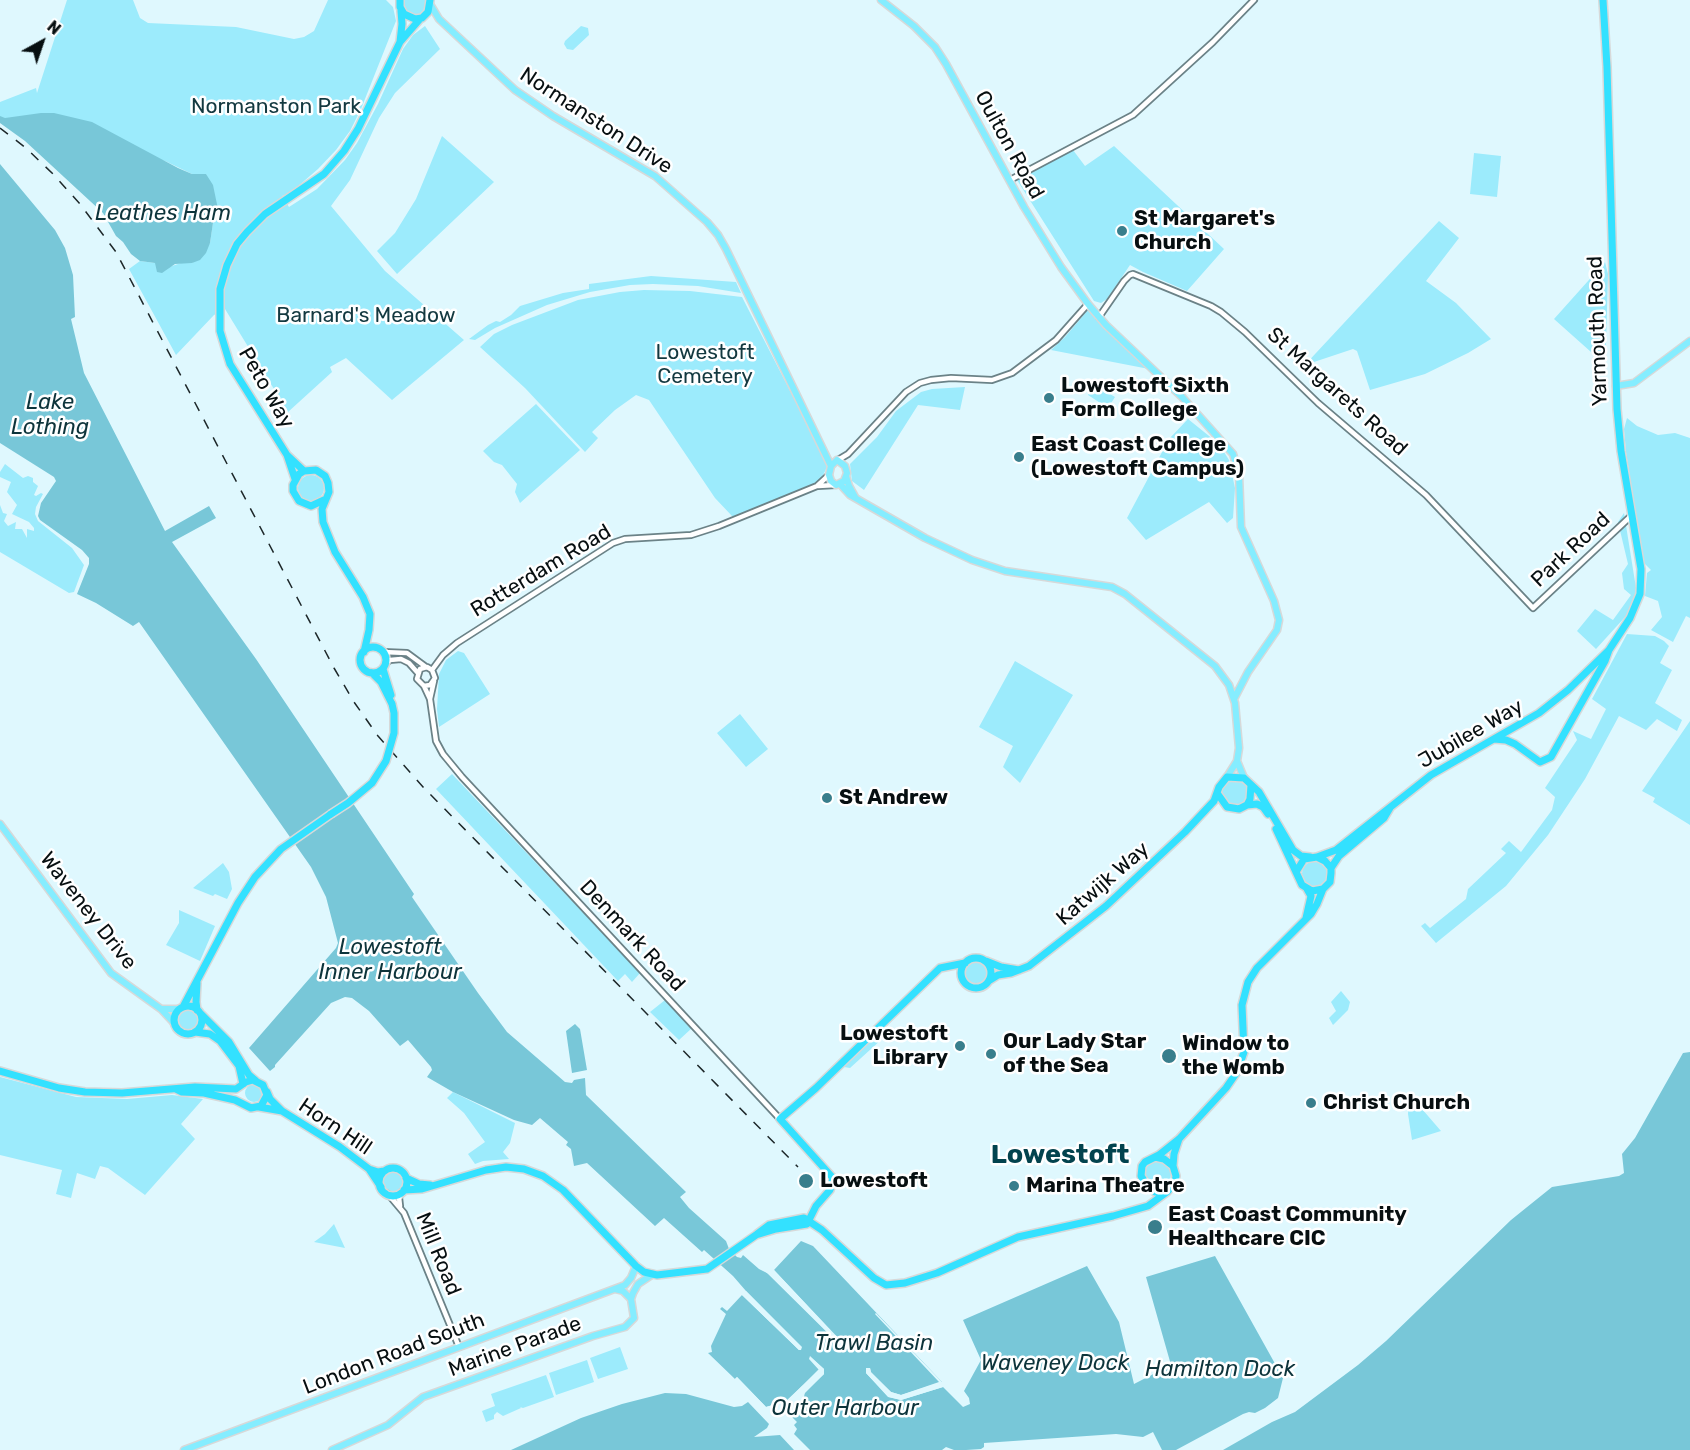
<!DOCTYPE html>
<html>
<head>
<meta charset="utf-8">
<style>
	body { margin:0 }
	#map { position:relative; width:1690px; height:1450px; overflow:hidden; background:#dff8fe; font-family:Rubik,sans-serif }
	canvas { display:block }
	.north { position:absolute; left:12px; top:12px; width:60px; height:60px; -webkit-text-stroke:4px #fff; paint-order:stroke; rotate:40deg; font-size:16px; font-weight:700; line-height:24px; text-align:center; color:#070f11 }
	.north::after { content:''; display:block; margin:auto; width:21px; height:27px; background:#070f11; clip-path:polygon(50% 0,100% 100%,50% 72%,0 100%) }
</style>
</head>
<body>
<div id="map">
<canvas width="1690" height="1450"></canvas>
<div class="north">N</div>
</div>
<script>
const g = document.querySelector('canvas').getContext('2d');
g.lineJoin = 'round';
function paint(path, color) {
  g.fillStyle = color;
  g.fill(path, 'evenodd');
}
function poly(rows) {
  const path = new Path2D();
  for (const r of rows) {
    if (r.length === 3) {
      path.moveTo(r[0] + r[2], r[1]);
      path.arc(r[0], r[1], r[2], 0, 2 * Math.PI);
      continue;
    }
    path.moveTo(r[0], r[1]);
    for (let i = 2; i < r.length; i += 2) path.lineTo(r[i], r[i + 1]);
  }
  return path;
}
function stroke(path, color, width, dash) {
  g.strokeStyle = color;
  g.lineWidth = width;
  g.lineCap = dash ? 'butt' : 'round';
  g.setLineDash(dash || []);
  g.stroke(path);
}
function write(font, color, halo, rows, align = 'center') {
  g.font = font + ' Rubik,sans-serif';
  g.lineWidth = 5;
  g.setLineDash([]);
  g.textBaseline = 'middle';
  g.strokeStyle = halo;
  g.fillStyle = color;
  for (const [text, x, y, turn = 0] of rows) {
    g.save();
    g.translate(x, y);
    g.rotate((+turn || 0) * Math.PI / 180);
    g.textAlign = isNaN(turn) ? turn : align;
    if (halo) g.strokeText(text, 0, 0);
    g.fillText(text, 0, 0);
    g.restore();
  }
}
const green = poly([
	[67,0,133,0,140,18,148,23,236,27,294,39,304,37,314,31,328,0,386,0,393,7,396,21,361,109,350,131,336,150,318,169,289,194,282,196,289,207,317,189,345,160,357,143,378,104,403,49,413,35,425,26,440,49,395,93,379,118,350,180,331,206,385,271,464,340,392,400,346,358,330,367,332,372,288,412,225,309,214,315,176,355,129,269,140,261,155,263,166,268,184,262,192,263,210,243,214,215,206,174,192,174,165,161,0,117,0,102,36,88,37,93],
	[404,0,425,0,425,8,421,14,413,16,407,13,403,6],
	[581,26,588,28,589,35,573,50,567,49,564,44,565,41],
	[442,136,494,182,397,274,377,251,395,233,416,199],
	[1114,146,1224,249,1187,291,1143,272,1130,265,1107,299,1101,303,1094,301,1017,180,1073,150,1085,166],
	[1474,153,1501,156,1497,197,1470,194],
	[1439,221,1459,238,1426,281,1456,303,1491,339,1468,353,1425,374,1370,390,1357,351,1353,349,1314,362,1302,368],
	[1605,262,1608,274,1606,345,1600,360,1554,319],
	[651,276,736,282,741,293,698,286,653,284,630,285,590,292,547,305,495,328,475,340,469,339,488,325,496,321,500,322,511,315,520,306,563,293,589,289,589,284],
	[644,290,690,291,742,297,823,455,827,467,820,481,738,517,732,516,715,498,649,400,636,395,615,410,592,432,598,438,585,452,525,388,480,347,494,334,512,325,578,300,620,292],
	[1088,310,1149,369,1051,350,1065,337],
	[1095,385,1115,397,1108,408,1088,395],
	[965,387,960,410,918,405,864,490,852,481,850,464,877,437,896,411,921,392,932,389],
	[536,404,580,450,520,503,515,492,517,484,502,465,494,462,483,451],
	[1627,418,1637,426,1658,435,1675,433,1690,438,1690,618,1686,616,1673,642,1651,630,1662,617,1658,601,1645,596,1647,573,1651,570,1643,562,1626,452,1624,429],
	[1188,419,1219,444,1229,460,1235,488,1233,518,1227,523,1209,502,1146,540,1127,518,1169,439],
	[5,464,23,478,28,476,33,478,33,482,38,486,34,495,36,496,41,493,43,494,36,507,35,514,38,521,72,548,84,565,74,592,69,593,0,552,0,505,3,513,7,514,4,521,8,526,16,522,15,529,22,529,27,538,27,529,34,531,34,528,29,522,12,514,17,505,7,492,11,482,0,477,0,472],
	[311,488,13],
	[1624,513,1636,588,1634,600,1626,616,1596,649,1577,631,1595,609,1613,620,1631,595,1624,589,1622,573,1628,564,1618,522],
	[1627,634,1655,636,1664,641,1669,646,1660,663,1672,670,1655,703,1682,720,1677,731,1657,719,1646,730,1619,716,1585,779,1548,835,1506,886,1436,943,1421,926,1425,923,1430,928,1466,899,1468,889,1506,853,1501,849,1509,841,1521,852,1552,810,1555,797,1545,788,1577,740,1573,731,1591,739,1606,709,1592,699],
	[458,651,464,653,490,694,439,727,437,709,439,674,446,660],
	[1015,661,1073,695,1020,783,1003,767,1013,746,979,727],
	[740,714,768,749,746,767,717,733],
	[1690,721,1690,825,1653,802,1655,798,1642,791],
	[452,774,640,973,632,982,625,974,618,981,436,789],
	[1235,792,13],
	[1315,874,13],
	[223,863,229,872,232,889,227,899,215,894,213,896,193,888],
	[179,910,215,926,200,961,166,945,179,923],
	[976,974,12],
	[1341,991,1350,1002,1348,1010,1333,1025,1329,1018,1336,1011,1331,1002],
	[665,1000,692,1028,679,1040,650,1012],
	[188,1020,11],
	[876,1034,882,1039,850,1068,844,1067],
	[0,1077,76,1097,127,1099,172,1095,203,1099,181,1124,195,1139,145,1195,108,1168,100,1166,95,1179,77,1173,71,1198,56,1194,62,1170,0,1155],
	[254,1093,9],
	[453,1092,515,1123,510,1143,503,1152,509,1159,483,1161,475,1164,468,1154,485,1142,464,1113,447,1098],
	[1409,1094,1441,1131,1412,1140,1408,1114],
	[1158,1174,13],
	[393,1182,10],
	[334,1224,345,1248,314,1242,325,1234],
	[620,1347,628,1369,598,1379,590,1358],
	[587,1360,594,1382,556,1395,549,1373],
	[546,1375,554,1397,523,1408,520,1407,521,1408,503,1416,497,1412,494,1415,494,1419,486,1422,482,1411,495,1406,491,1394]
]);
const water = poly([
	[41,113,54,113,92,122,178,168,192,174,206,174,213,185,219,214,214,216,210,243,206,253,200,260,192,263,175,264,162,273,157,272,155,263,140,261,131,254,123,242,116,236,103,213,25,141,0,123,0,116,5,118],
	[0,164,55,230,65,248,73,275,75,317,71,319,84,373,165,531,209,506,216,518,172,542,256,659,414,894,412,897,478,993,507,1032,565,1082,572,1083,574,1080,585,1078,586,1095,686,1192,680,1197,689,1208,726,1241,729,1249,737,1257,741,1258,743,1255,759,1269,771,1275,845,1350,849,1345,842,1342,774,1270,801,1241,813,1246,942,1382,901,1395,891,1392,871,1372,870,1368,866,1368,866,1373,889,1397,901,1400,943,1387,963,1407,970,1404,969,1398,964,1391,981,1360,963,1320,1087,1266,1119,1322,1134,1384,1171,1365,1146,1277,1215,1256,1283,1378,1278,1398,1265,1408,1255,1413,1249,1412,1243,1414,1176,1450,1162,1450,1153,1432,1143,1437,1116,1434,984,1443,984,1447,981,1449,966,1450,954,1450,946,1447,942,1450,810,1450,794,1434,797,1429,794,1425,797,1422,792,1417,803,1402,805,1392,824,1374,824,1369,810,1357,819,1369,787,1401,766,1407,737,1377,735,1379,708,1353,712,1352,711,1346,726,1314,720,1309,722,1307,727,1311,742,1295,799,1350,801,1350,802,1347,746,1291,733,1276,704,1250,702,1252,664,1218,655,1226,587,1163,574,1166,571,1149,566,1145,568,1142,540,1118,532,1125,514,1120,453,1092,427,1077,432,1070,431,1067,408,1040,400,1046,369,1011,352,998,345,997,331,1003,275,1065,275,1067,270,1071,269,1070,249,1048,336,948,338,943,326,897,311,867,139,622,133,626,96,603,77,594,89,564,89,558,82,550,40,520,38,516,41,503,56,481,54,477,0,443],
	[575,1024,580,1029,587,1070,572,1073,566,1031],
	[1690,1052,1690,1450,1223,1450,1272,1422,1295,1412,1358,1365,1386,1341,1511,1220,1552,1187,1619,1176,1624,1173,1622,1154,1635,1138,1683,1053],
	[665,1393,686,1394,734,1407,742,1406,748,1402,769,1424,767,1428,754,1437,780,1435,794,1450,511,1450,581,1418,622,1404]
]);
const pier = poly([
	[774,1270,842,1343,849,1345,849,1349,844,1349,766,1272],
	[746,1291,801,1347,801,1350,799,1350,742,1295],
	[876,1313,942,1382,943,1387,901,1400,888,1397,866,1373,866,1368,870,1368,871,1373,891,1392,901,1395,939,1382,875,1314],
	[810,1356,824,1369,824,1374,802,1396,803,1390,821,1373,821,1371,787,1404,765,1409,737,1381,733,1381,737,1377,766,1407,786,1401,819,1370,809,1359]
]);
const minor = poly([
	[1010,180,1133,115,1213,42,1254,0],
	[1099,317,1124,281,1130,275,1133,274,1211,306,1221,312,1245,332,1318,403,1426,495,1533,608,1631,516],
	[838,460,848,454,906,392,920,383,931,380,951,378,992,380,1012,373,1056,340,1088,304],
	[818,486,836,485],
	[383,652,407,653,426,667],
	[386,663,390,660,401,659,409,663,417,672],
	[432,670,443,655,457,643,613,543,625,539,691,535,719,526,817,486,829,475],
	[424,686,430,685,435,678,432,670,427,667,420,669,417,679,424,686,430,699,436,741,443,754,462,777,780,1119],
	[430,699,434,681],
	[388,1194,404,1213,459,1347],
	[400,1206,399,1197,402,1192]
]);
const major = poly([
	[881,0,914,26,935,47,946,64,1024,207,1061,267,1088,304,1106,325,1182,397,1233,454,1239,474,1241,527,1274,601,1279,620,1277,630,1248,672,1234,699],
	[430,4,439,19,515,90,553,116,655,176,707,222,718,235,726,249,831,466],
	[1616,386,1634,383,1690,341],
	[837,460,845,466,847,473,844,481,836,485,831,481,829,475,831,466,837,460],
	[846,476,849,486,855,497],
	[840,484,850,495,925,538,972,560,1005,571,1112,587,1125,594,1215,666,1229,685,1235,703,1239,748,1237,761,1227,777],
	[1237,761,1244,778],
	[0,824,111,973,161,1009,175,1024],
	[161,1009,179,1009],
	[615,1289,623,1291,631,1299],
	[184,1450,625,1285,631,1278,636,1266],
	[332,1450,388,1425,423,1397,593,1336,625,1327,634,1318,631,1299,633,1293,638,1284,653,1274]
]);
const highway = poly([
	[400,0,400,7,404,14,415,19,422,18,428,12,430,0],
	[400,42,420,19],
	[287,455,295,479],
	[304,471,287,455,230,364,220,331,220,289,227,265,237,244,247,232,265,214,324,174,344,151,358,129,400,42,402,24,401,11],
	[324,500,311,506,299,501,293,491,293,485,299,474,304,471,316,470,325,476,328,483,329,492,322,509,323,522,335,552,363,597,370,614,369,630,364,652],
	[373,660,13],
	[383,669,391,695],
	[372,673,381,682,392,704],
	[1494,739,1506,740,1515,744,1540,762,1551,757,1605,661,1609,650,1630,618,1640,594,1641,569,1621,451,1617,409,1607,67,1603,0],
	[1217,793,1227,807,1239,809,1247,805,1250,799,1251,785],
	[1247,805,1257,804,1263,807,1268,814],
	[1276,829,1302,885,1312,891,1323,889,1330,882,1331,873,1331,868,1325,861,1317,857,1304,859,1296,872],
	[1317,857,1336,850,1431,775,1539,713,1568,690,1609,650],
	[1331,868,1339,856,1384,818,1390,808],
	[1306,918,1311,896,1307,889],
	[976,973,15],
	[986,961,1001,967,1019,970],
	[990,980,998,975,1011,973,1029,966,1106,906,1185,832,1214,801,1219,787,1227,777,1244,778,1259,792,1293,850,1301,856,1310,857],
	[197,983,196,1002,197,1010],
	[188,1020,14],
	[183,1007,238,903,255,877,281,849,331,814],
	[201,1014,229,1042,249,1075,256,1081],
	[195,1032,210,1034,220,1041,239,1066,243,1084],
	[0,1071,59,1088,85,1092,122,1093,195,1087,236,1089,246,1082,253,1080,263,1085,267,1095,261,1106,251,1108,235,1100,204,1093,182,1092,176,1089],
	[267,1092,270,1099,282,1111,340,1147,369,1169,378,1172,384,1171],
	[259,1107,282,1111],
	[1173,1166,1174,1154,1179,1139],
	[393,1182,14],
	[369,1169,381,1187],
	[406,1178,419,1184,430,1185],
	[404,1190,422,1189,486,1170,506,1167,524,1169,543,1176,563,1190,636,1266,644,1272,657,1275,707,1269,756,1235,776,1229,807,1224,816,1206,830,1190,833,1178,780,1119,816,1088,940,968,965,963],
	[1167,1190,1155,1192,1148,1187,1141,1176,1142,1166,1145,1162,1159,1155,1179,1139,1226,1088,1237,1072,1244,1052,1242,1005,1248,982,1257,968,1311,914,1317,904,1323,889],
	[757,1234,769,1225,804,1218,822,1230,874,1278,886,1285,905,1283,937,1273,1018,1237,1113,1216,1148,1206,1167,1192,1175,1182,1176,1176,1173,1166,1164,1159,1155,1157]
]);
const rail = poly([
	[0,128,26,148,53,174,80,204,116,252,334,668,354,702,378,736,424,788,798,1167]
]);
const highwayBridge = poly([
	[331,814,348,803,372,783,386,761,394,733,394,713,392,704]
]);
const markers = [
	[1122,231,6,"#397e8c"],
	[1049,398,6,"#397e8c"],
	[1019,457,6,"#397e8c"],
	[827,798,6,"#397e8c"],
	[960,1046,6,"#397e8c"],
	[991,1054,6,"#397e8c"],
	[1169,1056,8,"#397e8c"],
	[1311,1103,6,"#397e8c"],
	[806,1181,8,"#397e8c"],
	[1014,1186,6,"#397e8c"],
	[1155,1227,8,"#397e8c"]
];
const parkNames = [
	["Normanston Park",276,107],
	["Barnard's Meadow",366,316],
	["Lowestoft",705,353],
	["Cemetery",705,377]
];
const streetNames = [
	["Normanston Drive",596,121,33],
	["Oulton Road",1009,145,61],
	["Yarmouth Road",1598,331,-92],
	["Peto Way",266,388,60],
	["St Margarets Road",1337,392,42],
	["Park Road",1571,550,-43],
	["Rotterdam Road",541,571,-31],
	["Jubilee Way",1471,734,-30],
	["Katwijk Way",1103,884,-41],
	["Waveney Drive",88,911,52],
	["Denmark Road",632,936,47],
	["Horn Hill",335,1127,34],
	["Mill Road",438,1254,68],
	["Marine Parade",515,1347,-20],
	["London Road South",394,1354,-21]
];
const poiNames = [
	["St Margaret's",1134,219],
	["Church",1134,243],
	["Lowestoft Sixth",1061,386],
	["Form College",1061,410],
	["East Coast College",1031,445],
	["(Lowestoft Campus)",1031,469],
	["St Andrew",839,798],
	["Lowestoft",948,1034,"right"],
	["Library",948,1058,"right"],
	["Our Lady Star",1003,1042],
	["of the Sea",1003,1066],
	["Window to",1182,1044],
	["the Womb",1182,1068],
	["Christ Church",1323,1103],
	["Lowestoft",820,1181],
	["Marina Theatre",1026,1186],
	["East Coast Community",1168,1215],
	["Healthcare CIC",1168,1239]
];
const waterNames = [
	["Leathes Ham",163,214],
	["Lake",50,403],
	["Lothing",50,428],
	["Lowestoft",390,948],
	["Inner Harbour",390,973],
	["Trawl Basin",874,1344],
	["Waveney Dock",1055,1364],
	["Hamilton Dock",1220,1370],
	["Outer Harbour",845,1409]
];
const districtNames = [
	["Lowestoft",1060,1155]
];
paint(green, '#9cebfc');
paint(water, '#78c7d8');
paint(pier, '#dff8fe');
stroke(minor, '#6b8287', 8);
stroke(major, '#d7d9d9', 9);
stroke(highway, '#d7d9d9', 10);
stroke(minor, '#fff', 4.5);
stroke(major, '#85edff', 6);
stroke(highway, '#33e1ff', 7);
stroke(rail, '#1d2729', 1.5, [10, 10]);
stroke(highwayBridge, '#d7d9d9', 10, []);
stroke(highwayBridge, '#33e1ff', 7);
for (const [x, y, r, color] of markers) {
  const dot = new Path2D();
  dot.arc(x, y, r, 0, 2 * Math.PI);
  g.fillStyle = color;
  g.fill(dot);
  stroke(dot, '#fff', 2);
}
write('21px', '#133940', '#fff', parkNames);
write('21px', '#070f11', '#fff', streetNames);
write('bold 21px', '#070f11', '#fff', poiNames, 'left');
write('italic 22px', '#0d343b', '#fff', waterNames);
write('bold 27px', '#03434e', '#fff', districtNames);
</script>
</body>
</html>
